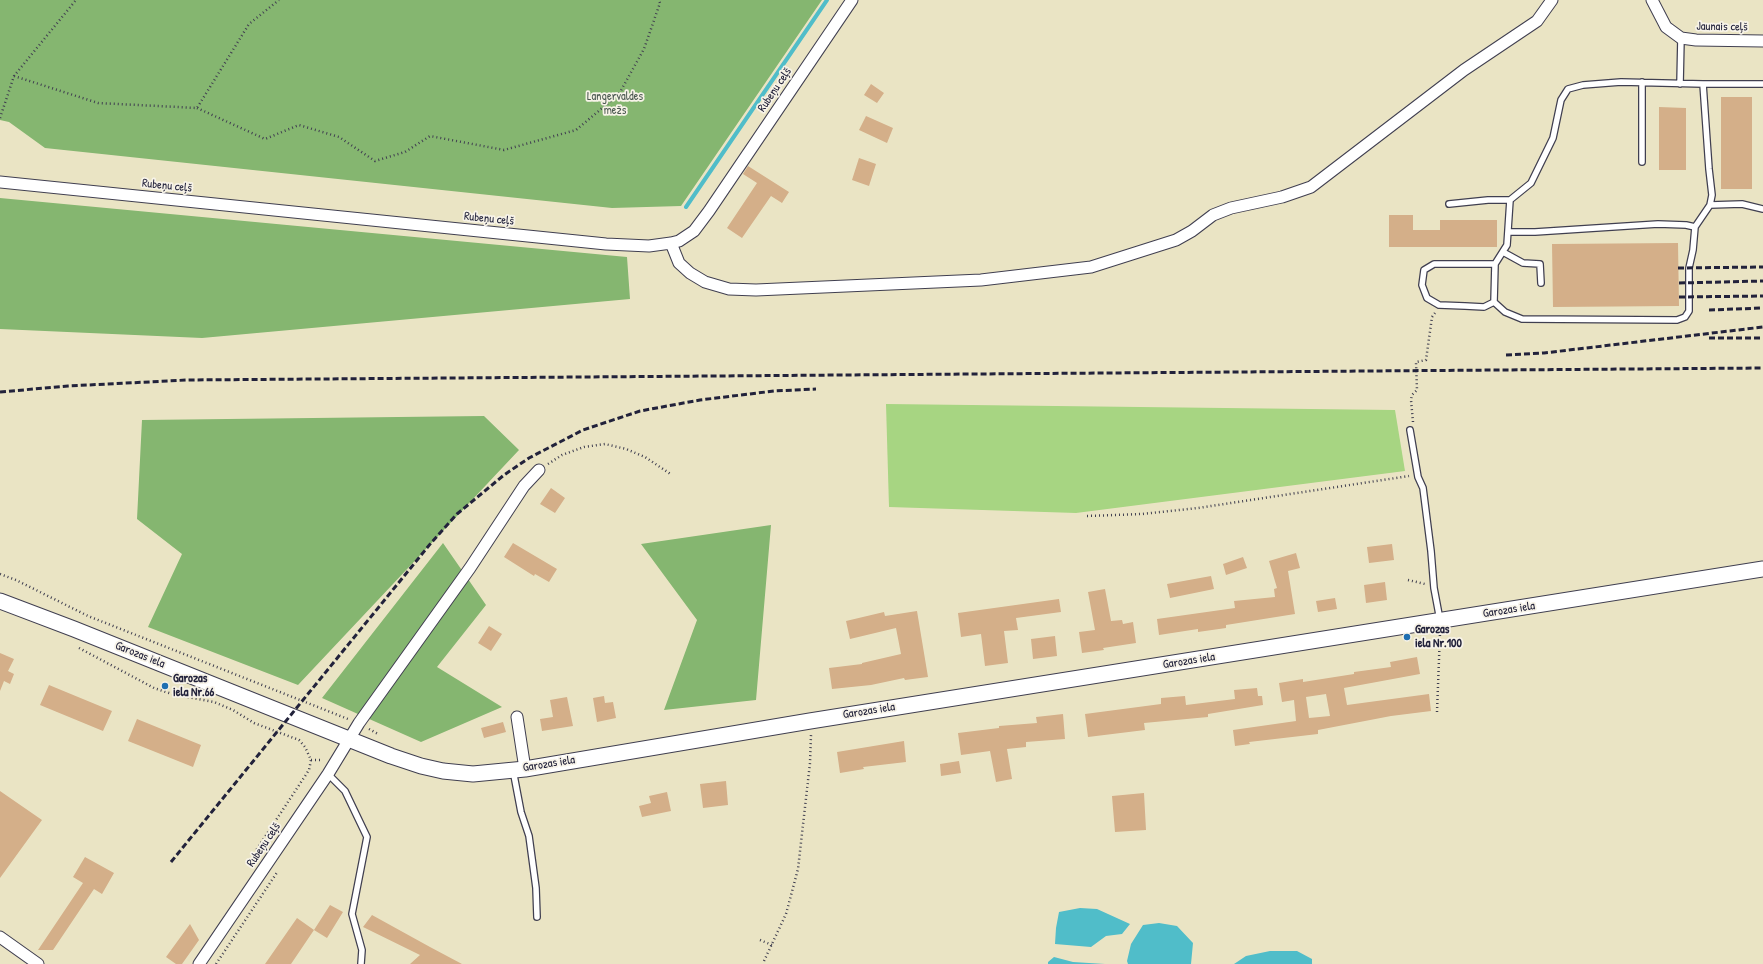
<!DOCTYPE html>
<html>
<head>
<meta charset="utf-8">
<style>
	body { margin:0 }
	canvas { display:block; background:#eae4c4 }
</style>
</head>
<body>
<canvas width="1763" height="964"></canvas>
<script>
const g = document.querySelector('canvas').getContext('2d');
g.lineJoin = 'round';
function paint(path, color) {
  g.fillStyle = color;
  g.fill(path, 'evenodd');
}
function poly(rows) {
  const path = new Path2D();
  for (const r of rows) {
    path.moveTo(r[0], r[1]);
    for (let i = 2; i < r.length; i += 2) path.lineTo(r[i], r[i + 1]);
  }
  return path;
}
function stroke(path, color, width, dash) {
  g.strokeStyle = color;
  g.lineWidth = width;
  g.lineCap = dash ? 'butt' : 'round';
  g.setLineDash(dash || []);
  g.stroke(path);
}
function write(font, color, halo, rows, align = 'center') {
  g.font = font + ' "Patrick Hand",sans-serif';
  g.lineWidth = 3.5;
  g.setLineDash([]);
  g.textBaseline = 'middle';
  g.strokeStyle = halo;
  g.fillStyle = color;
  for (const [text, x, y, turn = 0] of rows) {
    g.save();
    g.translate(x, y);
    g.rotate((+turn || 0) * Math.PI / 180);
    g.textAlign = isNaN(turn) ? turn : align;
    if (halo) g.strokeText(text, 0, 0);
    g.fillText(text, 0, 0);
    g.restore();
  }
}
const green = poly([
	[886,404,1395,410,1405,471,1076,513,889,507]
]);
const forest = poly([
	[0,0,822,0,681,206,612,208,45,148,9,122,0,120],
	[0,198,627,257,630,299,202,338,0,329],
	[484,416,519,450,298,685,148,627,182,554,137,519,142,420],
	[771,525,756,700,664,710,697,620,641,544],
	[443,543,486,605,437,667,502,707,421,742,322,698]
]);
const water = poly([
	[1080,908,1097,909,1130,924,1122,934,1106,936,1091,947,1055,944,1056,928,1059,912],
	[1159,923,1177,926,1193,943,1191,964,1128,964,1127,961,1131,944,1143,925],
	[1270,951,1297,951,1312,959,1312,964,1234,964,1246,956],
	[1054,957,1073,962,1105,964,1048,964,1048,962]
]);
const stream = poly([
	[686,207,827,0]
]);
const building = poly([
	[871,84,884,93,877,103,864,95],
	[1721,97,1752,97,1752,189,1721,189],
	[1659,107,1686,108,1686,170,1659,170],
	[866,116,893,128,887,143,859,130],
	[859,158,876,164,869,186,852,180],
	[748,166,789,192,782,203,771,196,742,238,727,228,757,183,743,174],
	[1389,215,1413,215,1413,230,1440,230,1440,220,1497,220,1497,247,1389,247],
	[1678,243,1679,306,1553,307,1552,244],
	[551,488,565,498,555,513,540,504],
	[513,543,557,569,549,582,535,574,534,576,504,557],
	[1392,544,1394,560,1369,563,1367,547],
	[1296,553,1300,568,1288,571,1295,614,1226,625,1226,628,1198,632,1198,629,1159,635,1157,619,1235,608,1234,601,1275,597,1274,589,1277,588,1269,561],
	[1243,557,1247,568,1226,575,1223,564],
	[1211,576,1214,589,1170,598,1167,584],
	[1385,582,1387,600,1366,603,1364,585],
	[1105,589,1111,621,1122,620,1123,624,1133,622,1136,643,1103,648,1104,650,1082,653,1079,632,1095,630,1088,592],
	[1335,598,1337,609,1318,612,1316,601],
	[1059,599,1061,612,1016,618,1018,630,1004,631,1008,663,985,666,981,634,961,637,958,613],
	[917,611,928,677,905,680,904,678,871,685,832,689,829,668,862,664,862,663,901,654,896,628,850,639,846,621,884,612,885,616],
	[489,626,502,634,491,651,478,643],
	[1055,636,1057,656,1033,659,1031,639],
	[0,653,14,659,8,671,14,674,10,684,4,681,0,691],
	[1417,657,1420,674,1344,688,1347,705,1429,694,1431,711,1391,716,1318,730,1318,734,1249,742,1250,744,1235,746,1233,730,1296,721,1294,700,1282,702,1279,683,1303,679,1303,682,1354,674,1354,672,1391,667,1390,662],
	[1326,694,1330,716,1309,718,1306,697],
	[49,685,112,711,103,731,40,705],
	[1257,688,1258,696,1262,696,1263,705,1208,714,1208,717,1144,723,1145,730,1088,737,1085,714,1161,704,1161,698,1185,696,1186,705,1235,699,1234,690],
	[604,696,605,703,613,702,616,718,597,722,593,698],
	[567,697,573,726,542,731,540,719,553,717,550,700],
	[1063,714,1065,739,1026,742,1026,747,1007,749,1012,779,996,782,990,751,961,755,958,733,999,728,999,726,1037,723,1036,717],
	[137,719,201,745,193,767,128,741],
	[503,722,506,732,484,738,481,728],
	[904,741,906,762,863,767,864,769,840,773,837,752],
	[959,761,961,773,941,776,940,764],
	[726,781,728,805,703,808,700,784],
	[0,791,42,820,0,878],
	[667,792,671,811,642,817,639,806,651,803,649,796],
	[1144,793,1146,830,1115,832,1112,796],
	[85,857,114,873,102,894,94,889,53,950,38,950,83,883,73,877],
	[330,905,343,912,327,938,314,930],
	[372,915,430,947,462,964,410,964,420,955,363,927],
	[297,918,314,930,291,964,265,964],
	[190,924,199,940,182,964,176,964,166,957]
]);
const path = poly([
	[14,76,98,103,197,108,249,24,279,0],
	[197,108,265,139,299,125,339,137,375,161,405,152,430,136,504,150,576,130,619,94,644,49,660,3,659,0],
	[0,118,14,76,76,0],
	[1413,422,1411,400,1412,395,1417,390,1416,362,1426,360,1432,317,1435,313],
	[548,464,562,455,584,447,605,444,626,449,645,457,672,475],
	[1087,516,1142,514,1198,508,1409,476],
	[0,574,16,580,88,616,348,719],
	[1408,580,1425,584],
	[79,648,154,688,172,694,214,702,233,710,254,723,299,740,305,747,311,760,309,770,257,849,257,856],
	[1437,712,1440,633],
	[369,729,378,734],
	[311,760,323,760],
	[760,940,772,945],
	[764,961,786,914,798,869,810,763,811,735],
	[216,964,278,871]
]);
const lane = poly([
	[1642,82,1642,162],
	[1680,84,1681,38],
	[1703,84,1709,169,1712,195,1710,205,1742,204,1763,209],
	[1449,204,1488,200,1510,200,1531,183,1553,138,1561,100,1568,89,1583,85,1621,82,1703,84,1763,84],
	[1695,227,1710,205],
	[1503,252,1523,263,1540,264,1541,283],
	[1495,264,1494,302,1484,307,1465,306,1439,305,1427,298,1422,285,1424,270,1434,264,1495,264,1507,245,1510,200],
	[1494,302,1505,312,1522,319,1677,320,1685,317,1689,311,1689,268,1693,250,1695,227,1686,225,1658,224,1535,232,1509,232],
	[1410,430,1418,477,1423,488,1431,551,1434,588,1440,620],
	[513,770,521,812,529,836,536,888,537,917],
	[328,774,345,791,367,837,352,914,362,950,361,964]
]);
const street = poly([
	[1652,0,1666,27,1681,38,1696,40,1763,41],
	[0,182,606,244,649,246,671,243,679,241,694,231,709,211,852,0],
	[671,243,679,263,690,273,705,282,729,289,756,290,981,280,1091,267,1176,240,1192,231,1213,215,1231,208,1282,197,1311,187,1464,70,1537,21,1552,0],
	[517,717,525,769],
	[0,937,38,964],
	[199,964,328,774,359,723,470,568,524,486,539,470]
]);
const secondary = poly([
	[0,601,74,629,391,756,421,766,443,771,473,774,525,769,810,721,1763,569]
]);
const rail = poly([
	[1678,268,1763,267],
	[1679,283,1763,281],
	[1679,297,1763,296],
	[1709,310,1763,308],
	[1709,338,1763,338],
	[1506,355,1544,353,1763,327],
	[0,392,68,386,187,380,1763,368],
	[171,862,431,543,457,514,504,475,529,458,583,430,640,411,700,400,774,391,816,389]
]);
const markers = [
	[1407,637,4,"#1f6fb2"],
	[165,686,4,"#1f6fb2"]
];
const streetNames = [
	["Jaunais ceļš",1722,27,1],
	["Rubeņu ceļš",775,90,-56],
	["Rubeņu ceļš",167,186,6],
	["Rubeņu ceļš",489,219,6],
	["Garozas iela",1509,610,-9],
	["Garozas iela",140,655,22],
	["Garozas iela",1189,661,-9],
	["Garozas iela",869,711,-9],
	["Garozas iela",549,764,-9],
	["Rubeņu ceļš",264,845,-56]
];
const parkNames = [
	["Langervaldes",615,97],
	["mežs",615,111]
];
const poiNames = [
	["Garozas",1415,630],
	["iela Nr.100",1415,644],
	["Garozas",173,679],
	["iela Nr.66",173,693]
];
paint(green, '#a7d582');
paint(forest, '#85b670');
paint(water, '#50bdc9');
stroke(stream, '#50bdc9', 4);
paint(building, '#d4af89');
stroke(lane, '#403f50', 8);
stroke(street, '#403f50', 13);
stroke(secondary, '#403f50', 17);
stroke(path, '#403f50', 2.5, [1, 3]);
stroke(lane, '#fff', 5.5);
stroke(street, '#fff', 11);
stroke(secondary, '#fff', 15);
stroke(rail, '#22223b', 3, [6, 3]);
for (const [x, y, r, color] of markers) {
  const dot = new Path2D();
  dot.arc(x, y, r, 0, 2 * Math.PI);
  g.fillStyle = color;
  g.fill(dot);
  stroke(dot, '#f7f3e8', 1.5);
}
write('12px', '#22223b', '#f7f3e8', streetNames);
write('12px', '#4a5850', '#f7f3e8', parkNames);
write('bold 12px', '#22223b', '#f7f3e8', poiNames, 'left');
</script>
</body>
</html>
